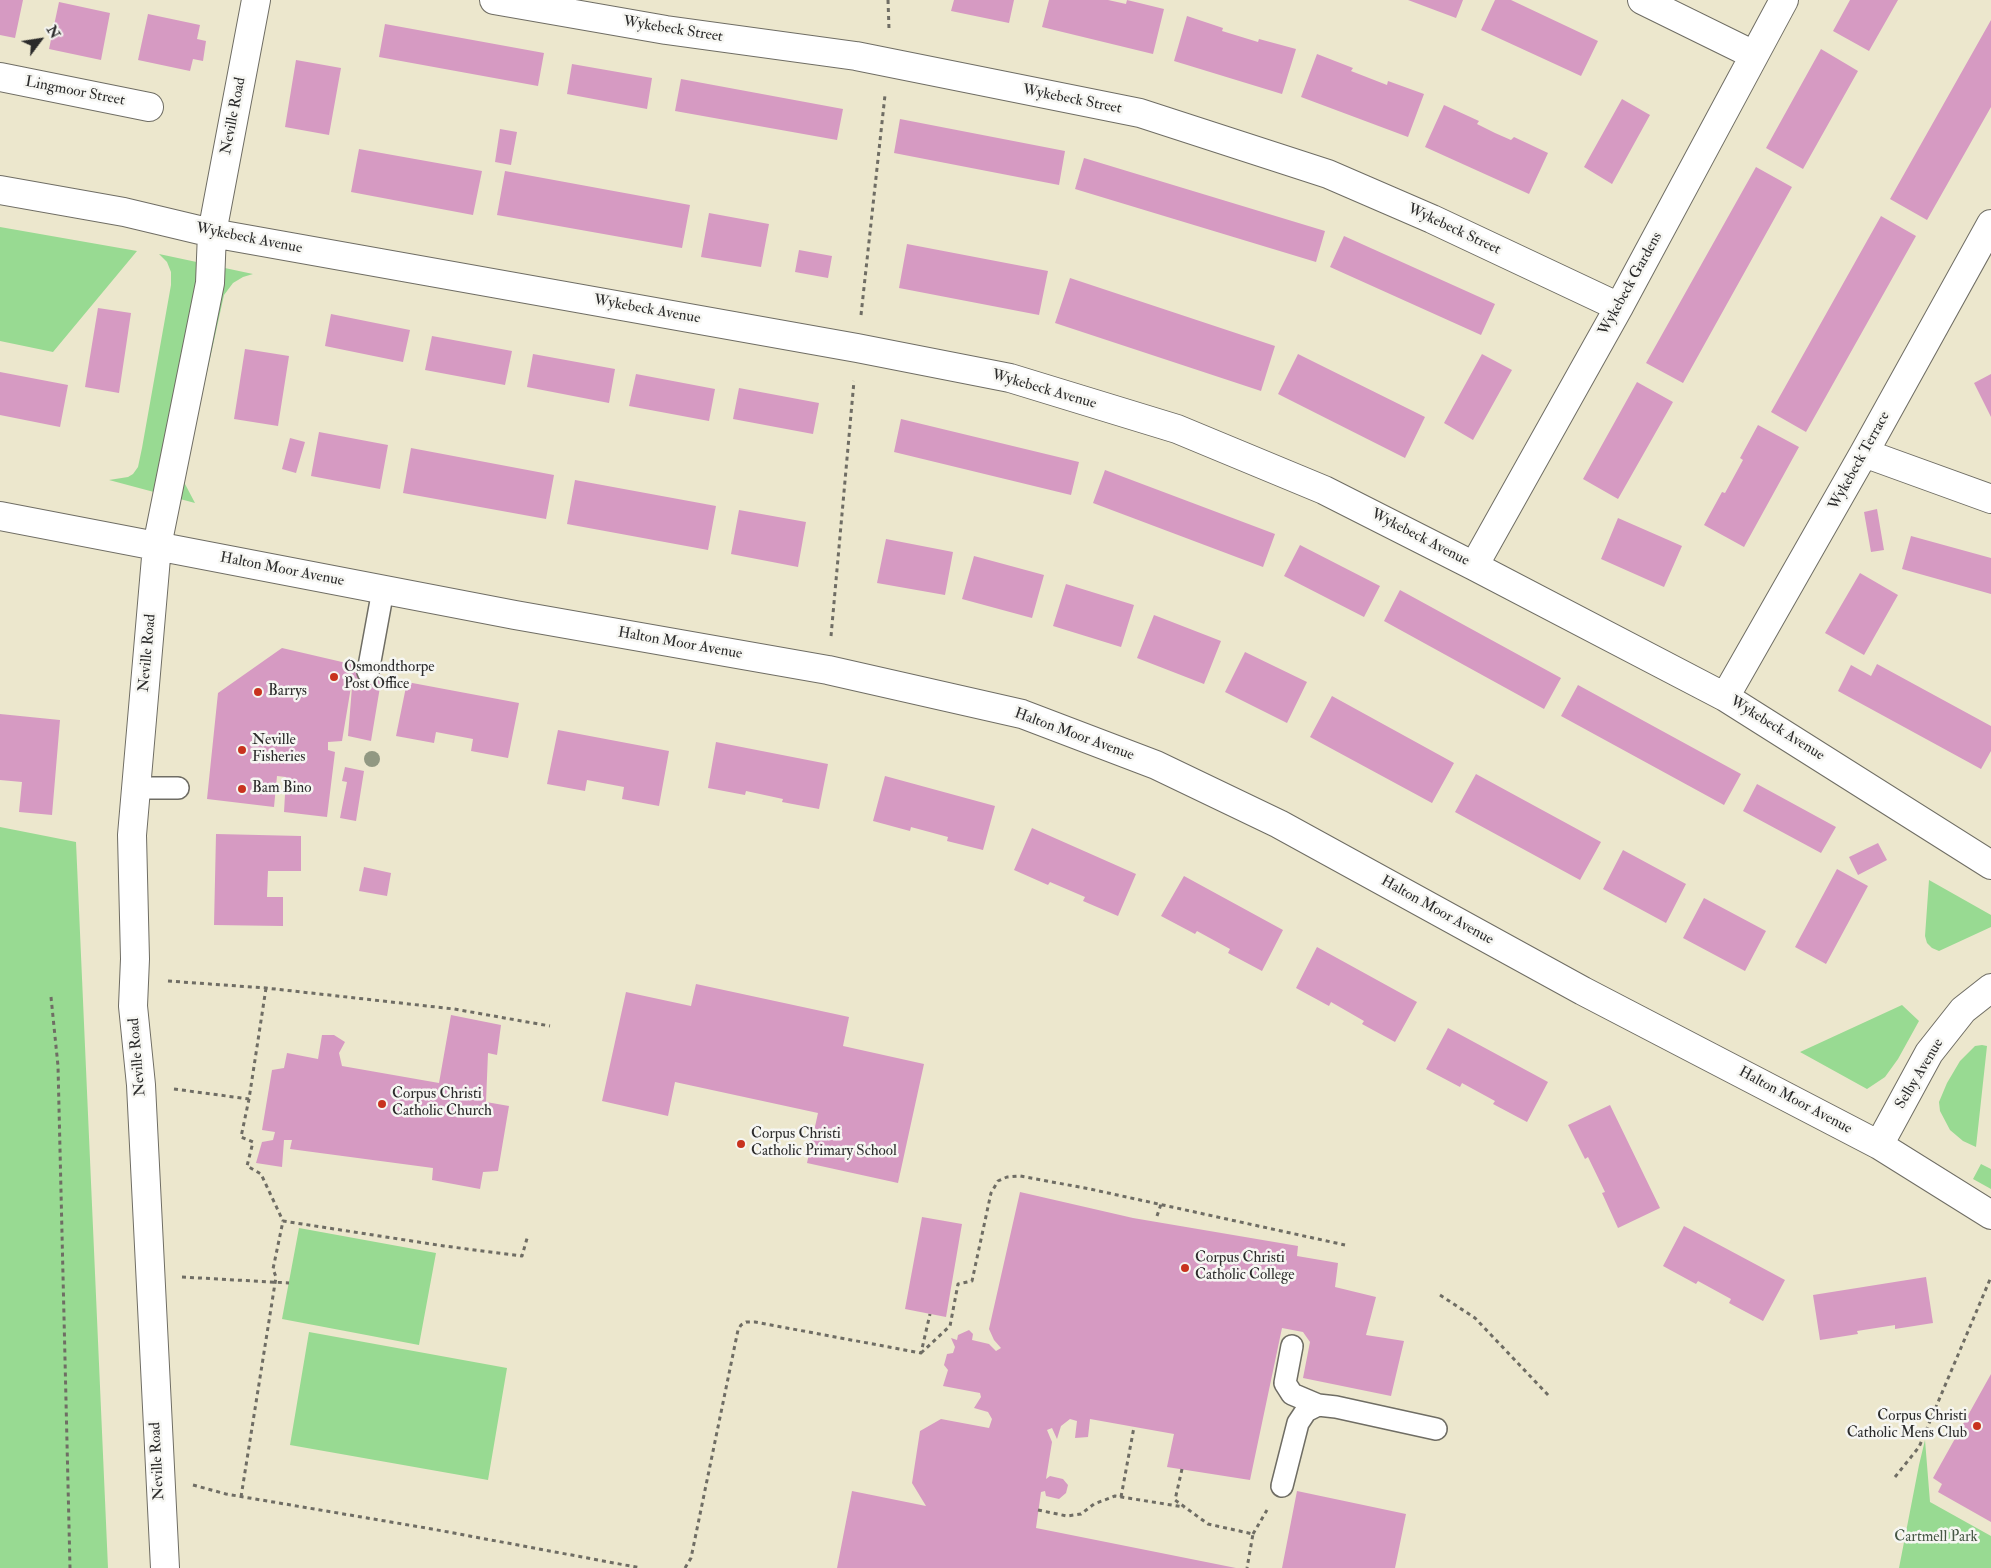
<!DOCTYPE html>
<html>
<head>
<meta charset="utf-8">
<style>
	body { margin:0 }
	#map { position:relative; width:1991px; height:1568px; overflow:hidden; background:#ece7cd; font-family:"IM FELL Double Pica",serif }
	canvas { display:block }
	.north { position:absolute; left:15px; top:15px; width:50px; height:50px; -webkit-text-stroke:4px #f6f6f2; paint-order:stroke; rotate:59deg; font-size:14px; font-weight:700; line-height:20px; text-align:center; color:#2b2b2b }
	.north::after { content:''; display:block; margin:auto; width:18px; height:22px; background:#2b2b2b; clip-path:polygon(50% 0,100% 100%,50% 72%,0 100%) }
</style>
</head>
<body>
<div id="map">
<canvas width="1991" height="1568"></canvas>
<div class="north">N</div>
</div>
<script>
const g = document.querySelector('canvas').getContext('2d');
g.lineJoin = 'round';
function paint(path, color) {
  g.fillStyle = color;
  g.fill(path, 'evenodd');
}
function poly(rows) {
  const path = new Path2D();
  for (const r of rows) {
    path.moveTo(r[0], r[1]);
    for (let i = 2; i < r.length; i += 2) path.lineTo(r[i], r[i + 1]);
  }
  return path;
}
function stroke(path, color, width, dash) {
  g.strokeStyle = color;
  g.lineWidth = width;
  g.lineCap = dash ? 'butt' : 'round';
  g.setLineDash(dash || []);
  g.stroke(path);
}
function write(font, color, halo, rows, align = 'center') {
  g.font = font + ' "IM FELL Double Pica",serif';
  g.lineWidth = 5;
  g.setLineDash([]);
  g.textBaseline = 'middle';
  g.strokeStyle = halo;
  g.fillStyle = color;
  for (const [text, x, y, turn = 0] of rows) {
    g.save();
    g.translate(x, y);
    g.rotate((+turn || 0) * Math.PI / 180);
    g.textAlign = isNaN(turn) ? turn : align;
    if (halo) g.strokeText(text, 0, 0);
    g.fillText(text, 0, 0);
    g.restore();
  }
}
const green = poly([
	[0,227,137,251,53,352,0,341],
	[159,254,253,274,243,277,233,283,224,295,184,476,185,484,195,503,109,480,128,477,133,474,138,467,142,448,171,285,171,272,167,262],
	[0,827,76,842,108,1568,0,1568],
	[1929,880,1991,915,1991,927,1939,951,1932,948,1927,943,1925,936],
	[1902,1005,1919,1021,1898,1059,1885,1077,1867,1089,1800,1052],
	[1982,1045,1987,1046,1976,1147,1963,1141,1950,1130,1940,1111,1939,1102,1947,1083,1960,1061,1975,1046],
	[1981,1164,1991,1169,1991,1189,1973,1179],
	[299,1228,436,1253,419,1345,282,1319],
	[309,1332,507,1368,488,1480,290,1445],
	[1925,1440,1930,1502,1991,1536,1991,1568,1899,1568,1919,1465]
]);
const building = poly([
	[0,0,23,0,15,38,0,35],
	[954,0,1014,0,1009,23,951,11],
	[1049,0,1108,0,1126,4,1127,0,1164,9,1153,54,1042,27],
	[1408,0,1463,0,1456,18],
	[1495,0,1511,0,1598,41,1581,76,1481,30],
	[1850,0,1898,0,1869,51,1833,31],
	[59,2,110,13,101,60,49,49],
	[148,14,200,25,197,39,206,41,203,61,193,59,190,71,138,60],
	[1187,16,1223,28,1222,31,1258,42,1259,39,1296,49,1282,94,1174,61],
	[1991,20,1991,107,1927,220,1890,199],
	[385,24,544,53,538,86,379,57],
	[1821,49,1858,71,1803,169,1766,148],
	[1317,54,1353,68,1351,71,1387,85,1388,81,1424,94,1408,137,1301,97],
	[296,60,341,68,329,135,285,127],
	[572,64,652,78,647,109,567,94],
	[681,79,843,109,837,140,675,111],
	[1622,99,1650,115,1612,184,1584,167],
	[1444,105,1479,121,1477,124,1495,133,1511,140,1514,137,1548,153,1529,194,1425,147],
	[900,119,1065,151,1059,185,894,153],
	[500,129,517,132,511,165,495,162],
	[359,149,482,171,473,215,351,192],
	[1084,158,1325,231,1316,262,1075,189],
	[1756,167,1792,187,1683,383,1646,363],
	[505,171,690,205,682,248,497,215],
	[709,213,769,224,761,267,701,257],
	[1881,216,1916,236,1806,432,1771,412],
	[1344,236,1495,304,1481,335,1330,267],
	[907,244,1048,271,1039,315,899,288],
	[799,250,832,256,828,278,795,272],
	[1070,278,1275,346,1261,391,1055,323],
	[98,308,131,313,119,393,85,387],
	[331,314,410,330,403,362,325,346],
	[432,336,512,351,505,385,425,370],
	[245,349,289,356,278,426,234,419],
	[533,354,615,369,609,403,527,387],
	[1298,354,1425,417,1405,458,1278,394],
	[1482,354,1512,370,1473,440,1444,423],
	[0,372,68,385,60,427,0,415],
	[636,374,715,389,709,421,629,406],
	[1991,374,1991,417,1974,383],
	[1637,382,1673,402,1618,499,1583,479],
	[739,388,819,403,813,434,733,419],
	[901,419,1079,462,1071,495,894,452],
	[1758,425,1799,447,1744,547,1704,525,1722,492,1725,493,1743,460,1740,458],
	[319,432,388,445,380,489,311,476],
	[290,438,305,442,296,473,282,469],
	[411,448,554,475,546,519,403,493],
	[1105,470,1275,534,1263,567,1093,503],
	[575,480,716,506,708,550,567,524],
	[1877,509,1884,550,1871,552,1864,512],
	[739,510,806,522,798,567,731,554],
	[1618,518,1682,546,1664,587,1601,559],
	[1911,536,1991,558,1991,594,1902,569],
	[886,539,953,552,945,595,877,583],
	[1300,545,1380,586,1364,617,1284,576],
	[974,556,1044,575,1032,618,962,599],
	[1860,573,1898,595,1864,655,1825,633],
	[1066,584,1134,605,1121,647,1053,626],
	[1400,590,1561,678,1544,709,1384,621],
	[1154,615,1221,641,1204,684,1137,658],
	[282,648,355,665,354,669,382,675,371,741,348,736,353,675,342,741,328,742,328,750,335,752,327,817,284,812,286,777,277,776,274,807,207,799,218,693],
	[1245,652,1307,682,1287,723,1225,692],
	[1877,664,1991,726,1991,751,1981,769,1838,691,1851,665,1871,676],
	[407,682,519,703,508,758,471,751,473,739,436,732,434,743,396,736],
	[1578,685,1741,774,1724,805,1561,716],
	[1332,696,1454,763,1432,803,1310,737],
	[0,714,60,720,52,815,19,812,22,782,0,780],
	[558,730,669,751,659,806,622,799,624,787,587,780,585,791,547,784],
	[716,742,828,764,819,809,782,802,783,799,746,791,745,795,708,788],
	[345,767,364,771,356,821,340,818,347,782,342,781],
	[1476,774,1601,842,1580,880,1455,812],
	[885,776,995,806,983,850,947,841,948,837,911,827,910,831,873,821],
	[1757,784,1836,827,1821,853,1743,811],
	[1032,828,1136,874,1118,916,1083,901,1085,897,1050,882,1048,885,1014,870],
	[216,834,301,836,301,871,268,871,267,897,283,897,283,926,214,925],
	[1878,843,1887,860,1858,875,1849,857],
	[1623,850,1686,884,1666,923,1603,889],
	[364,867,391,873,387,896,359,891],
	[1837,869,1868,886,1826,964,1795,947],
	[1184,876,1283,930,1262,971,1228,953,1230,949,1197,931,1195,934,1161,916],
	[1704,898,1766,931,1745,971,1683,938],
	[1317,947,1417,1002,1395,1042,1362,1024,1364,1021,1331,1002,1329,1006,1296,988],
	[696,984,849,1017,843,1046,924,1064,898,1183,807,1163,818,1113,675,1082,668,1116,602,1101,626,992,691,1006],
	[451,1015,501,1025,497,1055,488,1053,486,1102,509,1106,498,1171,483,1172,480,1189,432,1180,433,1168,290,1149,292,1140,284,1140,282,1167,256,1163,262,1142,273,1140,275,1132,262,1130,272,1070,284,1068,287,1053,318,1059,322,1035,334,1035,345,1042,339,1053,342,1066,439,1083],
	[1448,1028,1548,1082,1527,1122,1493,1104,1495,1101,1462,1083,1460,1087,1426,1069],
	[1610,1105,1660,1208,1618,1228,1602,1193,1605,1192,1588,1157,1585,1159,1568,1125],
	[1020,1192,1133,1218,1298,1246,1297,1256,1338,1263,1335,1287,1376,1297,1366,1335,1404,1341,1391,1396,1303,1378,1310,1342,1303,1332,1282,1328,1250,1480,1167,1467,1174,1434,1090,1419,1088,1437,1075,1438,1077,1421,1070,1419,1061,1426,1057,1439,1052,1428,1047,1430,1052,1442,1046,1479,1050,1476,1063,1479,1068,1485,1066,1493,1059,1499,1046,1496,1045,1491,1041,1492,1036,1528,1236,1568,837,1568,852,1491,926,1506,912,1483,920,1431,941,1419,989,1428,992,1419,988,1412,974,1408,981,1397,980,1393,943,1386,948,1370,944,1365,947,1354,953,1353,955,1347,951,1338,957,1340,958,1335,969,1330,973,1334,972,1340,989,1344,996,1351,1001,1348,994,1340,989,1329],
	[922,1217,962,1224,946,1317,905,1309],
	[1684,1226,1785,1280,1763,1321,1729,1303,1731,1299,1698,1281,1696,1284,1663,1266],
	[1926,1277,1933,1323,1895,1329,1895,1325,1857,1331,1858,1334,1820,1340,1813,1295],
	[1991,1374,1991,1522,1938,1492,1942,1484,1933,1478],
	[1297,1491,1406,1514,1395,1568,1282,1568]
]);
const path = poly([
	[888,0,889,29],
	[861,315,885,95],
	[831,636,854,381],
	[168,981,266,988,454,1009,550,1026],
	[266,988,249,1099,241,1137,253,1142,247,1166,261,1174,283,1221],
	[51,997,58,1066,70,1568],
	[174,1089,249,1099],
	[1157,1216,1161,1204],
	[182,1277,289,1283],
	[1440,1295,1475,1318,1549,1396],
	[921,1353,950,1326,958,1284,972,1281,991,1193,998,1181,1007,1177,1020,1176,1090,1189,1345,1245],
	[1182,1469,1175,1500,1208,1524,1253,1534,1247,1568],
	[1895,1477,1919,1447,1991,1277],
	[193,1485,226,1494,432,1529,641,1568],
	[241,1497,276,1277,273,1269,283,1221,444,1246,522,1256,528,1235],
	[1121,1497,1134,1427],
	[1038,1510,1067,1516,1081,1514,1094,1504,1115,1496,1184,1507],
	[1253,1534,1267,1510],
	[685,1568,691,1558,738,1330,741,1325,746,1322,755,1322,921,1353,930,1314]
]);
const lane = poly([
	[368,672,383,590],
	[136,788,178,788],
	[1292,1346,1285,1383,1292,1394,1318,1405],
	[1282,1486,1298,1423,1306,1411,1318,1405,1336,1407,1436,1429]
]);
const street = poly([
	[494,0,666,30,856,56,1140,113,1328,174,1432,219,1619,307],
	[1642,0,1754,55],
	[0,77,149,107],
	[0,190,124,212,212,233,857,348,1010,378,1177,429,1324,490,1474,566,1725,697,1991,865],
	[1864,453,1991,499],
	[157,546,210,283,212,233,256,0],
	[1474,566,1619,307,1784,0],
	[1725,697,1864,453,1991,224]
]);
const secondary = poly([
	[0,516,515,615,828,670,1022,714,1156,765,1279,824,1583,991,1879,1145,1991,1215],
	[157,546,132,835,135,959,133,1006,141,1085,165,1568],
	[1879,1145,1929,1053,1963,1010,1991,988]
]);
const trees = [
	[372,759]
];
const markers = [
	[334,677,5,"#c8321e"],
	[258,692,5,"#c8321e"],
	[242,750,5,"#c8321e"],
	[242,789,5,"#c8321e"],
	[382,1104,5,"#c8321e"],
	[741,1144,5,"#c8321e"],
	[1185,1268,5,"#c8321e"],
	[1977,1426,5,"#c8321e"]
];
const streetNames = [
	["Wykebeck Street",673,30,9],
	["Lingmoor Street",75,92,11],
	["Wykebeck Street",1072,100,11],
	["Neville Road",234,116,-79],
	["Wykebeck Street",1454,230,25],
	["Wykebeck Avenue",249,239,11],
	["Wykebeck Gardens",1631,284,-61],
	["Wykebeck Avenue",647,310,10],
	["Wykebeck Avenue",1044,390,16],
	["Wykebeck Terrace",1860,461,-61],
	["Wykebeck Avenue",1420,538,27],
	["Halton Moor Avenue",282,570,11],
	["Halton Moor Avenue",680,644,10],
	["Neville Road",148,653,-85],
	["Wykebeck Avenue",1777,729,32],
	["Halton Moor Avenue",1074,735,20],
	["Halton Moor Avenue",1437,911,29],
	["Neville Road",138,1057,-95],
	["Selby Avenue",1920,1074,-59],
	["Halton Moor Avenue",1795,1101,28],
	["Neville Road",158,1461,-93]
];
const poiNames = [
	["Osmondthorpe",344,668],
	["Post Office",344,685],
	["Barrys",268,692],
	["Neville",252,741],
	["Fisheries",252,758],
	["Bam Bino",252,789],
	["Corpus Christi",392,1095],
	["Catholic Church",392,1112],
	["Corpus Christi",751,1135],
	["Catholic Primary School",751,1152],
	["Corpus Christi",1195,1259],
	["Catholic College",1195,1276],
	["Corpus Christi",1967,1417,"right"],
	["Catholic Mens Club",1967,1434,"right"]
];
const parkNames = [
	["Cartmell Park",1936,1538]
];
paint(green, '#98da92');
paint(building, '#d69ac2');
stroke(lane, '#6f6d64', 24);
stroke(street, '#6f6d64', 30);
stroke(secondary, '#6f6d64', 30);
stroke(path, '#6f6d64', 3, [4, 4]);
stroke(lane, '#fff', 21);
stroke(street, '#fff', 28);
stroke(secondary, '#fff', 28);
g.fillStyle = '#919882';
for (const [x, y] of trees) {
  g.beginPath();
  g.arc(x, y, 8, 0, 2 * Math.PI);
  g.fill();
}
for (const [x, y, r, color] of markers) {
  const dot = new Path2D();
  dot.arc(x, y, r, 0, 2 * Math.PI);
  g.fillStyle = color;
  g.fill(dot);
  stroke(dot, '#f6f6f2', 2);
}
write('15px', '#2b2b2b', '#f6f6f2', streetNames);
write('15px', '#2b2b2b', '#f6f6f2', poiNames, 'left');
write('15px', '#465745', '#f6f6f2', parkNames);
</script>
</body>
</html>
